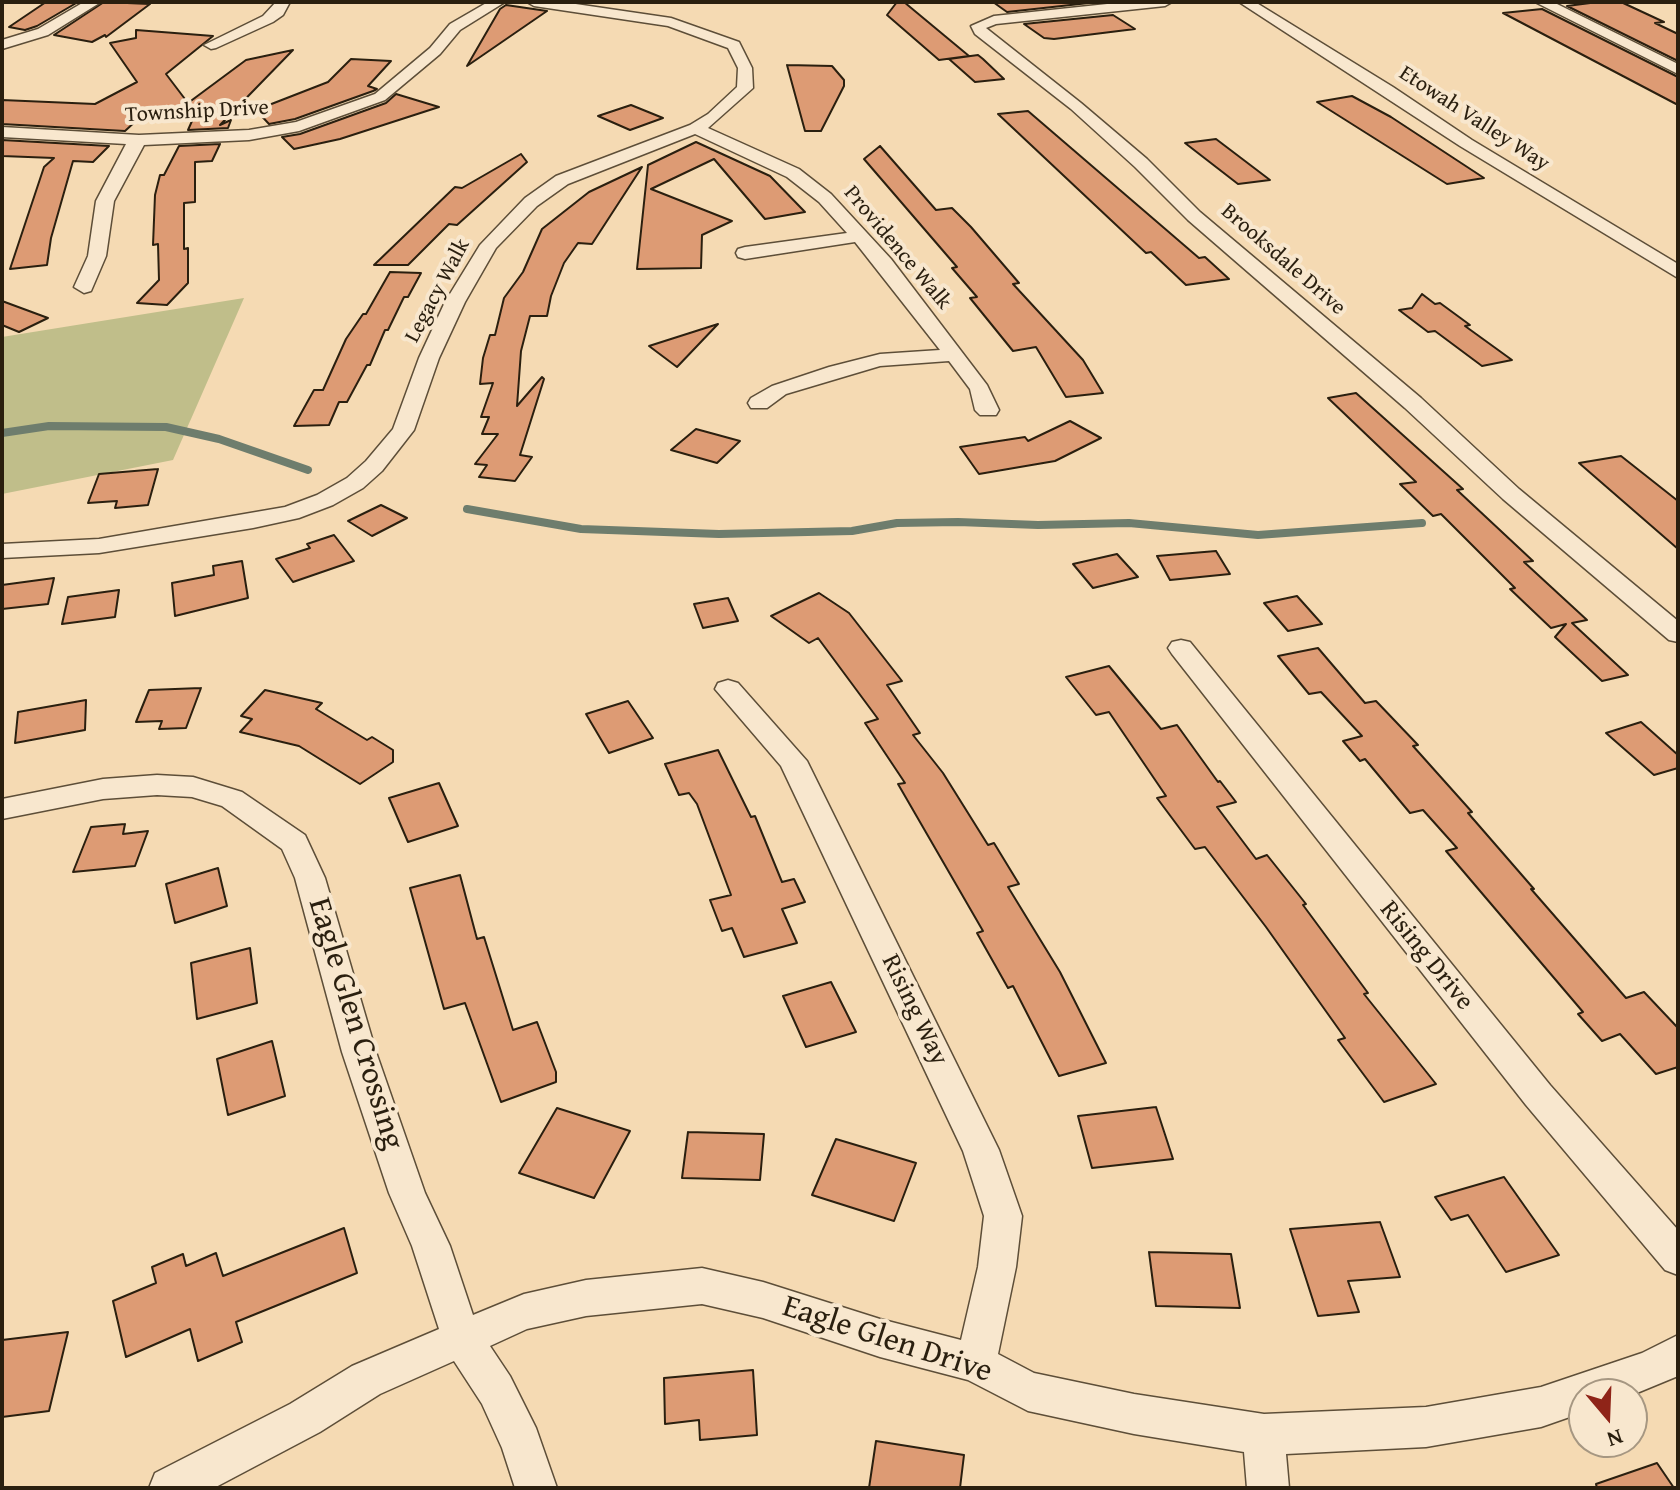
<!DOCTYPE html>
<html>
<head>
<meta charset="utf-8">
<style>
	body { margin:0 }
	#map { position:relative; width:1680px; height:1490px; overflow:hidden; background:#f5dab3; font-family:"Gentium Book Plus",serif }
	canvas { display:block }
	.frame { position:absolute; inset:0; border:4px solid #2a1f0f; pointer-events:none }
	.north { position:absolute; left:1568px; top:1378px; width:80px; height:80px; box-sizing:border-box; background:#f8e7ce; border:2px solid #a69782; border-radius:50%; rotate:161deg; font-size:22px; font-weight:700; line-height:32px; text-align:center; color:#2a1f0f }
	.north::after { content:''; display:block; margin:auto; width:28px; height:36px; background:#8f2418; clip-path:polygon(50% 0,100% 100%,50% 72%,0 100%) }
</style>
</head>
<body>
<div id="map">
<canvas width="1680" height="1490"></canvas>
<div class="frame"></div>
<div class="north">N</div>
</div>
<script>
const g = document.querySelector('canvas').getContext('2d');
g.lineJoin = 'round';
function paint(path, color) {
  g.fillStyle = color;
  g.fill(path, 'evenodd');
}
function poly(rows) {
  const path = new Path2D();
  for (const r of rows) {
    path.moveTo(r[0], r[1]);
    for (let i = 2; i < r.length; i += 2) path.lineTo(r[i], r[i + 1]);
  }
  return path;
}
function stroke(path, color, width, dash) {
  g.strokeStyle = color;
  g.lineWidth = width;
  g.lineCap = dash ? 'butt' : 'round';
  g.setLineDash(dash || []);
  g.stroke(path);
}
function write(font, color, halo, rows, align = 'center') {
  g.font = font + ' "Gentium Book Plus",serif';
  g.lineWidth = 8;
  g.setLineDash([]);
  g.textBaseline = 'middle';
  g.strokeStyle = halo;
  g.fillStyle = color;
  for (const [text, x, y, turn = 0] of rows) {
    g.save();
    g.translate(x, y);
    g.rotate((+turn || 0) * Math.PI / 180);
    g.textAlign = isNaN(turn) ? turn : align;
    if (halo) g.strokeText(text, 0, 0);
    g.fillText(text, 0, 0);
    g.restore();
  }
}
const green = poly([
	[244,298,173,460,2,494,2,337]
]);
const stream = poly([
	[2,433,49,426,166,427,219,439,308,470],
	[467,509,581,529,719,534,852,531,897,523,958,522,1038,525,1129,523,1258,535,1422,523]
]);
const building = poly([
	[46,2,78,2,37,26,25,30,9,27,46,2],
	[104,2,150,4,106,37,105,35,92,42,54,35,104,2],
	[897,2,904,2,969,56,939,60,887,15,897,2],
	[993,2,1098,2,1007,12,993,2],
	[1598,2,1621,2,1664,22,1655,23,1678,34,1678,61,1567,6,1598,2],
	[506,5,547,11,467,66,500,9,506,5],
	[1542,9,1678,77,1678,105,1503,13,1542,9],
	[1113,15,1135,29,1054,39,1044,38,1024,24,1113,15],
	[136,30,213,36,166,74,188,103,246,60,293,50,220,125,231,120,228,128,188,130,192,121,138,119,125,131,2,124,2,100,95,104,137,82,110,43,136,38,136,30],
	[978,55,983,59,1004,79,975,82,949,59,978,55],
	[351,59,391,61,368,86,377,89,373,91,295,119,269,124,256,110,328,82,351,59],
	[787,65,832,66,844,80,844,86,821,131,805,131,787,65],
	[396,94,439,107,340,139,294,149,282,137,300,134,386,103,396,94],
	[1352,96,1391,117,1484,178,1447,184,1317,102,1352,96],
	[631,105,663,118,630,130,598,116,631,105],
	[1028,111,1199,258,1205,257,1229,279,1186,285,1151,252,1146,253,998,114,1028,111],
	[1216,139,1270,180,1238,184,1185,143,1216,139],
	[2,140,109,146,93,162,73,161,51,238,47,265,10,269,44,167,54,158,2,156,2,140],
	[696,142,770,176,805,212,765,219,714,159,651,189,732,221,702,235,701,268,637,269,648,165,696,142],
	[220,144,212,161,195,162,195,202,184,203,184,249,188,248,188,283,167,305,137,303,159,280,158,244,153,245,155,195,160,175,164,175,179,146,220,144],
	[880,146,936,210,952,208,971,227,1019,283,1013,284,1083,360,1103,393,1066,397,1036,347,1013,351,970,298,977,297,952,268,957,267,864,159,880,146],
	[521,154,527,162,457,225,449,224,408,265,374,265,455,187,462,188,521,154],
	[642,167,592,244,578,243,564,263,551,296,547,316,530,316,521,351,517,406,542,377,544,379,520,455,532,457,515,481,479,477,487,465,475,464,498,434,482,434,489,417,481,417,493,383,480,384,483,358,490,335,495,335,504,298,523,272,542,229,589,192,642,167],
	[390,272,421,273,408,297,404,297,388,330,385,330,370,365,367,365,347,402,339,402,329,425,294,426,314,390,323,390,346,339,363,314,366,314,390,272],
	[1422,294,1435,304,1440,303,1470,325,1465,326,1512,360,1482,366,1435,331,1428,332,1399,310,1412,308,1422,294],
	[2,301,48,318,19,332,2,325,2,301],
	[718,324,677,367,649,346,718,324],
	[1356,393,1463,489,1457,490,1533,561,1524,562,1587,620,1572,623,1628,675,1602,681,1555,637,1566,624,1551,628,1510,589,1515,588,1441,514,1433,516,1400,484,1416,482,1328,398,1356,393],
	[1070,421,1101,438,1055,461,979,474,960,447,1025,437,1028,441,1070,421],
	[696,429,740,441,717,463,671,450,696,429],
	[1621,456,1678,501,1678,549,1579,463,1621,456],
	[158,469,148,505,115,508,117,501,88,503,99,474,158,469],
	[381,505,407,518,372,536,348,521,381,505],
	[334,535,354,561,293,582,276,559,310,548,307,544,334,535],
	[1216,551,1230,574,1170,580,1157,556,1216,551],
	[1117,554,1138,577,1093,588,1073,564,1117,554],
	[242,561,248,598,175,616,172,583,214,575,213,566,242,561],
	[54,578,48,604,2,609,2,585,54,578],
	[119,590,115,617,62,624,68,597,119,590],
	[819,593,849,613,902,681,887,685,920,733,913,735,943,773,988,845,994,843,1019,884,1008,887,1060,972,1106,1063,1059,1076,1013,986,1008,988,977,933,983,931,898,784,905,783,865,723,878,719,818,638,809,643,771,616,819,593],
	[1297,596,1322,624,1288,631,1264,603,1297,596],
	[728,598,738,621,703,628,694,604,728,598],
	[1318,648,1365,703,1376,701,1418,745,1413,746,1472,812,1468,813,1534,889,1531,889,1626,998,1644,992,1678,1028,1678,1067,1656,1074,1620,1034,1602,1041,1578,1014,1583,1012,1446,851,1457,848,1423,810,1410,813,1365,759,1360,761,1343,741,1362,736,1321,692,1309,694,1278,656,1318,648],
	[1109,666,1161,729,1177,725,1218,782,1220,781,1236,802,1217,807,1256,859,1267,855,1306,904,1303,905,1368,993,1364,994,1436,1084,1384,1102,1338,1040,1345,1038,1266,927,1205,847,1195,849,1157,798,1166,796,1109,712,1096,715,1066,677,1109,666],
	[201,688,186,728,159,729,162,721,136,722,149,690,201,688],
	[265,690,322,703,316,709,367,740,372,737,393,750,393,762,360,784,299,746,240,732,252,719,241,716,265,690],
	[86,700,85,730,15,743,18,712,86,700],
	[628,701,653,738,609,753,586,714,628,701],
	[1641,722,1678,755,1678,768,1654,775,1606,733,1641,722],
	[718,750,751,817,755,816,782,882,794,879,805,902,782,909,797,943,744,957,732,928,722,931,710,900,731,895,697,804,689,793,679,795,665,764,718,750],
	[439,783,458,826,408,842,389,798,439,783],
	[125,824,123,834,148,831,135,866,73,872,91,827,125,824],
	[218,868,227,906,175,923,166,884,218,868],
	[460,875,477,939,484,937,513,1030,537,1022,556,1072,556,1082,501,1102,465,1003,444,1009,410,888,460,875],
	[250,948,257,1003,197,1019,191,963,250,948],
	[831,982,856,1032,806,1047,783,996,831,982],
	[272,1041,285,1096,228,1115,217,1059,272,1041],
	[1156,1107,1173,1159,1092,1168,1078,1116,1156,1107],
	[557,1108,630,1131,594,1198,519,1173,557,1108],
	[688,1132,764,1134,760,1180,682,1178,688,1132],
	[836,1139,916,1163,894,1221,812,1195,836,1139],
	[1504,1177,1559,1255,1506,1272,1468,1215,1451,1220,1435,1197,1504,1177],
	[1380,1222,1400,1277,1348,1281,1359,1312,1318,1316,1290,1229,1380,1222],
	[344,1228,357,1273,236,1322,242,1342,198,1361,190,1329,126,1357,113,1301,156,1283,152,1267,183,1254,186,1266,216,1253,223,1276,344,1228],
	[1149,1252,1231,1254,1240,1308,1156,1306,1149,1252],
	[68,1332,49,1411,2,1417,2,1340,68,1332],
	[753,1370,757,1435,700,1440,699,1420,665,1424,664,1378,753,1370],
	[876,1441,964,1455,960,1488,869,1488,876,1441],
	[1657,1463,1674,1488,1597,1488,1596,1484,1657,1463]
]);
const minor = poly([
	[84,2,101,2,48,35,2,49,2,40,38,29,84,2],
	[276,2,290,2,283,15,273,22,216,48,211,49,204,45,263,16,276,2],
	[488,2,505,2,460,30,440,54,385,100,299,131,249,140,144,145,114,201,106,256,91,291,84,293,74,287,88,256,96,201,126,144,2,137,2,127,139,135,249,130,296,122,375,94,430,48,450,24,488,2],
	[527,2,562,2,671,18,739,42,752,68,753,88,708,128,799,169,831,194,891,259,987,385,999,410,996,415,980,415,975,410,970,389,949,361,880,366,786,394,767,408,751,408,748,403,751,398,772,386,829,367,880,354,940,350,855,242,745,259,738,257,736,253,738,249,745,247,847,233,819,202,787,177,695,134,568,184,537,206,496,248,465,302,439,358,414,430,382,471,363,488,333,505,299,518,253,528,99,553,2,558,2,544,99,539,285,507,317,495,347,478,366,461,393,429,419,358,445,302,480,245,525,198,556,176,690,125,708,114,737,87,738,68,728,48,668,26,534,6,527,2],
	[1126,2,1172,2,1165,6,996,24,986,28,1081,103,1147,159,1200,212,1421,398,1519,489,1678,621,1678,642,1669,640,1503,499,1405,408,1188,220,1135,167,1071,109,975,34,971,26,994,16,1126,2],
	[1239,2,1255,2,1393,87,1472,140,1678,264,1678,278,1460,146,1239,2],
	[1535,2,1553,2,1678,64,1678,74,1535,2],
	[1181,640,1190,642,1550,1085,1678,1230,1678,1275,1665,1270,1526,1105,1172,654,1168,648,1172,642,1181,640],
	[728,680,738,683,807,761,999,1150,1022,1216,1016,1267,998,1354,1034,1373,1134,1394,1264,1414,1426,1407,1541,1387,1642,1353,1678,1335,1678,1376,1632,1395,1584,1394,1584,1412,1541,1427,1426,1447,1286,1454,1289,1488,1247,1488,1244,1452,1134,1434,1028,1411,968,1380,880,1357,763,1318,702,1304,586,1316,527,1329,490,1346,510,1376,536,1428,557,1488,515,1488,502,1448,482,1404,454,1361,380,1394,320,1432,214,1488,149,1488,155,1473,290,1404,352,1366,439,1329,412,1246,389,1193,342,1052,295,878,282,849,222,806,192,797,157,795,103,799,2,819,2,799,103,779,157,775,193,777,242,792,305,835,325,878,376,1052,425,1193,450,1246,473,1315,524,1294,586,1280,702,1268,763,1282,880,1319,961,1340,978,1267,984,1216,963,1151,781,766,715,689,718,683,728,680]
]);
const farStreetnames = [
	["Township Drive",197,112,-3],
	["Etowah Valley Way",1474,119,33],
	["Providence Walk",897,248,50],
	["Brooksdale Drive",1283,260,41],
	["Legacy Walk",438,291,-62]
];
const streetNames = [
	["Rising Drive",1426,956,51],
	["Rising Way",914,1010,64]
];
const nearStreetnames = [
	["Eagle Glen Crossing",355,1024,73],
	["Eagle Glen Drive",887,1340,18]
];
paint(green, '#c0be8a');
stroke(stream, '#6e7d6d', 8);
paint(building, '#dd9b74');
stroke(building, '#2a1f0f', 2);
stroke(minor, '#5d4e38', 3);
paint(minor, '#f8e7ce');
write('22px', '#2a1f0f', '#f8e7ce', farStreetnames);
write('26px', '#2a1f0f', '#f8e7ce', streetNames);
write('32px', '#2a1f0f', '#f8e7ce', nearStreetnames);
</script>
</body>
</html>
